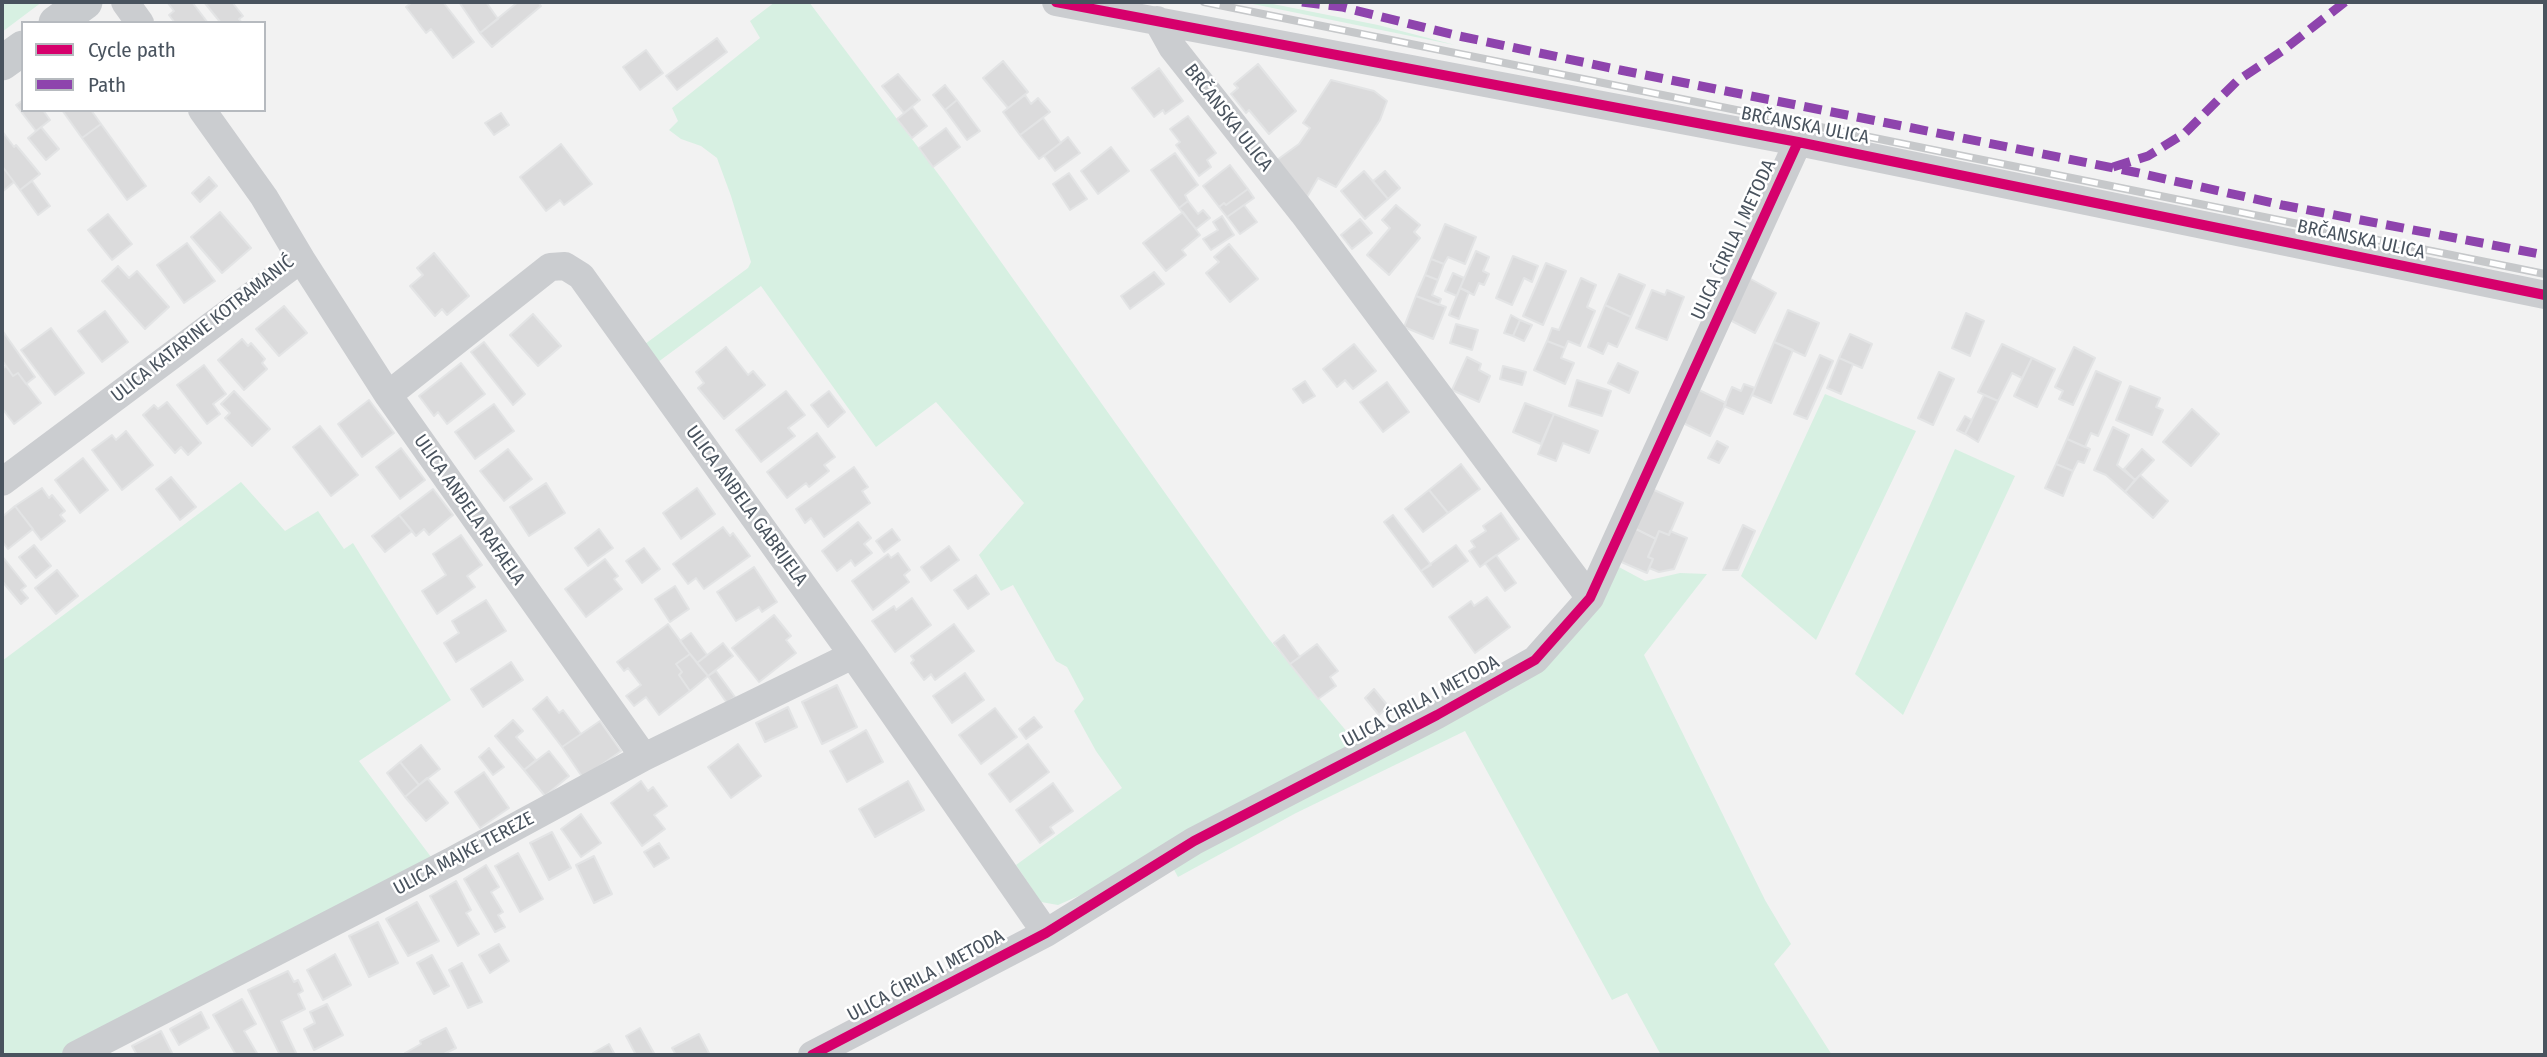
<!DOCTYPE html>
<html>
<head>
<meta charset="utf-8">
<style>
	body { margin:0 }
	#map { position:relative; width:2547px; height:1057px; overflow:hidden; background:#f2f2f2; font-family:"Fira Sans Condensed",sans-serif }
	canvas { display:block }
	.frame { position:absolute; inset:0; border:4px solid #49535e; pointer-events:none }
	.legend { position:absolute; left:21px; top:21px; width:245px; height:91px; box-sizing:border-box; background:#fff; border:2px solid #b6babf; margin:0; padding:9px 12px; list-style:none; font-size:21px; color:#49535e }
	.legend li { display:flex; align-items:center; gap:14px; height:35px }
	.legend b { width:35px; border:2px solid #b6babf }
</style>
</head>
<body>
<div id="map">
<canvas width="2547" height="1057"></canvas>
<div class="frame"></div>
<ul class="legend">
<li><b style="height:9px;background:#d6006c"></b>Cycle path</li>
<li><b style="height:9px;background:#8e44ad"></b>Path</li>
</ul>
</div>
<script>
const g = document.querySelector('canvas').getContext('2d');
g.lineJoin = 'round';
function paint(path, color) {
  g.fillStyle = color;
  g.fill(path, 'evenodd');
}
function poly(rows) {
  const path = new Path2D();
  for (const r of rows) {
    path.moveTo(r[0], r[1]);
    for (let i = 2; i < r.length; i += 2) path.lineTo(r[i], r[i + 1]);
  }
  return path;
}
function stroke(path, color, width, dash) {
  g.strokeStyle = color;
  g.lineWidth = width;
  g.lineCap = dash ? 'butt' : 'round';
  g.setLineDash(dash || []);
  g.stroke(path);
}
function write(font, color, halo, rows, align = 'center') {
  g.font = font + ' "Fira Sans Condensed",sans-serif';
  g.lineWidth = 5;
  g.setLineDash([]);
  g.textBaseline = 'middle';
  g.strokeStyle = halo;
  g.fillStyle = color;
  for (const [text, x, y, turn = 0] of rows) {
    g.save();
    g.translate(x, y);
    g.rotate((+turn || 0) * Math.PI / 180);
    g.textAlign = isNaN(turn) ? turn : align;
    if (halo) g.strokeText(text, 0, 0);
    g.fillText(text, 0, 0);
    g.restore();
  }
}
const green = poly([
	[2,2,42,2,2,32],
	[775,2,809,2,945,183,1268,638,1359,746,1083,894,1058,905,1041,902,1016,865,1122,788,1096,751,1074,711,1084,699,1067,667,1056,661,1013,585,1001,591,979,555,1024,503,936,402,876,447,761,286,654,365,641,347,748,268,751,262,731,196,717,158,701,146,681,139,669,130,678,121,672,108,760,38,750,21],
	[1243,2,1263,2,1378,25,1455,45],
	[1825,394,1916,431,1816,640,1741,576],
	[1955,449,2015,476,1903,715,1855,674],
	[241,482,285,531,318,511,344,549,353,543,451,700,359,761,434,861,65,1055,2,1055,2,661],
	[1617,566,1645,581,1680,573,1707,574,1644,655,1765,900,1791,944,1774,964,1832,1055,1661,1055,1627,993,1612,1000,1465,731,1296,813,1178,877,1171,864,1469,708]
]);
const building = poly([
	[167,2,192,2,208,23,175,23,169,15,174,11,167,2],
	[204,2,232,2,243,16,239,19,242,23,221,23,204,2],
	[412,2,443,2,474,42,453,58,431,29,426,33,406,7,412,2],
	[459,2,486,2,498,19,480,33,459,2],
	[518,2,538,2,541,6,492,47,480,33,518,2],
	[717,38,727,52,677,90,666,76,717,38],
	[646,50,663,73,640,90,623,67,646,50],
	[1003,61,1028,92,1008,108,983,78,1003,61],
	[1258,64,1296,111,1269,134,1249,110,1246,113,1231,94,1238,88,1234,84,1258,64],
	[1159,68,1183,101,1165,114,1163,110,1154,117,1132,88,1159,68],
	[898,74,920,100,904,113,882,86,898,74],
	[1331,80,1374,91,1387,101,1380,120,1336,187,1318,178,1307,197,1277,160,1299,144,1310,128,1303,123,1331,80],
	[945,85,957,100,945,110,933,95,945,85],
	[1025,95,1031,104,1038,98,1050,112,1020,135,1003,112,1025,95],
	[23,100,23,110,43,110,50,120,36,131,16,105,23,100],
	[957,100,980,131,967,140,945,110,957,100],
	[912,107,927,126,912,138,897,119,912,107],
	[62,110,91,110,101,124,82,138,62,110],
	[501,113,509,125,494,135,485,123,501,113],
	[1188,116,1216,153,1207,160,1211,167,1199,176,1176,145,1180,142,1170,129,1188,116],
	[1043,118,1061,143,1039,159,1020,135,1043,118],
	[101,124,146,186,127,200,82,138,101,124],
	[41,127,59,149,46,160,28,138,41,127],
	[946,128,960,147,933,167,919,148,946,128],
	[2,131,14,147,16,145,40,174,20,190,2,166,2,131],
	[1068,137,1080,153,1055,171,1044,156,1068,137],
	[561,144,592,184,564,205,560,200,546,211,520,177,561,144],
	[1111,147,1129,171,1098,194,1081,171,1111,147],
	[1175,153,1198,185,1185,195,1188,201,1179,208,1151,170,1175,153],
	[1230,165,1248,189,1226,205,1224,203,1219,207,1203,186,1230,165],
	[2,166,14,182,2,192,2,166],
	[1364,171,1388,199,1365,219,1341,191,1364,171],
	[1385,171,1400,188,1388,199,1373,181,1385,171],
	[1069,173,1087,199,1070,210,1053,184,1069,173],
	[209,177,217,186,200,202,192,193,209,177],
	[32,181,50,206,38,215,20,190,32,181],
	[1248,189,1254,198,1227,217,1219,207,1224,203,1226,205,1248,189],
	[1188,201,1198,214,1203,210,1210,218,1196,229,1179,208,1188,201],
	[1244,205,1257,222,1240,234,1227,217,1244,205],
	[1396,205,1420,225,1414,232,1420,238,1389,275,1367,255,1390,228,1382,220,1396,205],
	[220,212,251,248,222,273,191,237,220,212],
	[1183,212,1200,235,1182,250,1186,255,1166,271,1143,243,1183,212],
	[108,214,132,244,112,260,88,230,108,214],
	[1222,216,1234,235,1211,250,1203,239,1218,230,1213,222,1222,216],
	[1360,219,1372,233,1352,249,1341,235,1360,219],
	[1445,224,1476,237,1465,264,1448,257,1444,264,1431,259,1445,224],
	[187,243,215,281,184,303,157,265,187,243],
	[1229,244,1258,279,1230,302,1206,273,1219,262,1214,257,1229,244],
	[1476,251,1489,257,1483,271,1489,274,1484,285,1479,283,1474,295,1460,288,1476,251],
	[434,253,469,296,447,315,442,309,435,316,410,286,423,275,417,268,434,253],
	[1513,256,1538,266,1532,282,1524,278,1512,305,1496,298,1513,256],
	[1431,259,1444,264,1438,280,1425,275,1431,259],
	[1546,263,1566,271,1543,325,1523,316,1546,263],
	[118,266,129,278,137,271,169,307,145,329,102,281,118,266],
	[1154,272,1164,284,1130,309,1121,296,1154,272],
	[1453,273,1464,278,1457,296,1445,291,1453,273],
	[1619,274,1645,285,1631,317,1605,305,1619,274],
	[1425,275,1438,280,1432,295,1441,299,1439,305,1416,296,1425,275],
	[1581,278,1596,285,1587,307,1595,311,1580,346,1568,341,1565,348,1547,341,1552,328,1559,330,1581,278],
	[1749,278,1776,293,1755,333,1728,319,1749,278],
	[1460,288,1469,292,1459,319,1449,315,1460,288],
	[1652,290,1665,295,1667,290,1684,297,1667,340,1636,328,1652,290],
	[1416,296,1446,307,1433,339,1404,327,1416,296],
	[1605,305,1631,317,1617,347,1608,343,1603,354,1588,347,1605,305],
	[284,306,307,333,279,356,256,329,284,306],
	[1788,310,1819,323,1805,356,1774,342,1788,310],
	[105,311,128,342,102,362,78,331,105,311],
	[1966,313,1984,321,1970,356,1952,348,1966,313],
	[533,314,561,346,538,366,510,335,533,314],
	[1511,315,1520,320,1513,336,1504,333,1511,315],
	[1520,320,1532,325,1524,341,1513,336,1520,320],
	[1456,324,1478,330,1472,350,1450,343,1456,324],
	[51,328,84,373,55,395,21,350,51,328],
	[2,330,35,377,26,384,18,373,13,376,2,360,2,330],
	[1850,334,1872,344,1862,368,1839,358,1850,334],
	[242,339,248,346,251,343,265,359,262,363,267,369,244,390,218,360,242,339],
	[1547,341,1565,348,1561,358,1574,363,1565,384,1534,370,1547,341],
	[484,342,525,394,513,405,471,352,484,342],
	[1774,342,1793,350,1771,403,1752,395,1774,342],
	[1354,344,1376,371,1353,389,1345,380,1337,387,1323,369,1354,344],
	[2002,344,2032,358,2022,378,2012,373,1998,401,1978,392,2002,344],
	[726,347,748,375,753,371,765,385,724,419,698,388,704,383,696,372,726,347],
	[2074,347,2095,358,2073,405,2059,399,2063,391,2055,387,2074,347],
	[1820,355,1833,361,1807,419,1794,414,1820,355],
	[1467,357,1481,364,1479,370,1490,376,1479,402,1452,390,1467,357],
	[1839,358,1853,364,1841,394,1827,388,1839,358],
	[2032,358,2055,369,2037,407,2014,396,2032,358],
	[461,363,485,394,447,424,438,412,434,416,419,396,461,363],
	[1618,363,1638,372,1629,393,1608,383,1618,363],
	[204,365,226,394,213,404,220,414,207,424,177,385,204,365],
	[6,366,13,376,18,373,41,403,14,424,2,408,2,369,6,366],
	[1503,366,1526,372,1522,385,1500,379,1503,366],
	[2096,371,2121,382,2098,436,2091,433,2085,447,2067,439,2096,371],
	[1939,372,1954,379,1933,425,1918,418,1939,372],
	[1577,380,1611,391,1602,416,1569,406,1577,380],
	[1305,381,1315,396,1303,403,1293,389,1305,381],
	[1387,382,1409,412,1383,432,1360,402,1387,382],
	[1744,384,1755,388,1743,414,1724,406,1732,387,1741,391,1744,384],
	[2130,386,2160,398,2156,407,2163,410,2152,435,2116,420,2130,386],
	[1699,390,1726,403,1710,436,1683,423,1699,390],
	[234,391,270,429,252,446,225,418,230,413,221,404,234,391],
	[786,391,805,415,788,428,795,436,761,462,736,430,786,391],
	[829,391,845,412,828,427,811,405,829,391],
	[1984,395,1998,401,1978,442,1965,434,1984,395],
	[369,400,394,433,362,457,338,424,369,400],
	[167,402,201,443,188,455,181,447,175,453,143,415,154,405,158,409,167,402],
	[1525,403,1554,414,1541,444,1513,432,1525,403],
	[494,404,514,431,475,459,455,432,494,404],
	[2192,409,2219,434,2191,466,2163,442,2192,409],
	[1554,414,1598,431,1589,453,1563,443,1556,461,1538,454,1554,414],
	[1965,416,1972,420,1965,434,1957,430,1965,416],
	[320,426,358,475,331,496,293,447,320,426],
	[2113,427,2129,435,2117,465,2135,480,2125,492,2106,475,2094,470,2113,427],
	[126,431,153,465,122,490,92,450,112,435,116,440,126,431],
	[817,433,835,457,824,465,829,471,809,487,806,483,787,498,767,472,817,433],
	[2067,439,2090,449,2084,463,2078,461,2073,471,2056,464,2067,439],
	[1717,441,1728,447,1719,463,1708,458,1717,441],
	[401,448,425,480,400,499,376,467,401,448],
	[508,449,532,479,504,501,480,471,508,449],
	[2142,449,2154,460,2135,480,2124,469,2142,449],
	[83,458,108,490,80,513,55,480,83,458],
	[1461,464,1480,489,1448,513,1429,490,1461,464],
	[2056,464,2073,471,2063,496,2045,488,2056,464],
	[854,467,868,487,862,491,870,503,824,537,811,518,805,523,796,509,854,467],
	[2140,475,2168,501,2153,518,2125,492,2140,475],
	[171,477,196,507,180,520,156,489,171,477],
	[546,483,565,513,529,536,510,507,546,483],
	[42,488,49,498,52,495,65,511,60,515,65,521,41,540,15,506,42,488],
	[697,488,715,514,681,539,663,513,697,488],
	[433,489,453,515,429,535,424,529,416,536,399,515,433,489],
	[1652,489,1683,503,1669,535,1659,531,1656,539,1634,528,1652,489],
	[1429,490,1448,513,1423,532,1405,509,1429,490],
	[15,506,33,529,8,549,2,541,2,517,15,506],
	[1501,513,1519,539,1480,567,1469,551,1475,547,1471,541,1486,531,1483,526,1501,513],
	[399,515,412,531,385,552,372,536,399,515],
	[1393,515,1431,565,1421,571,1384,522,1393,515],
	[858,522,871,538,864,544,872,553,855,566,851,560,837,571,822,551,858,522],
	[1743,525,1755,531,1738,570,1723,570,1743,525],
	[723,527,730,536,733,533,750,556,704,589,696,578,688,584,673,564,723,527],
	[1634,528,1656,539,1648,557,1653,559,1647,573,1619,561,1634,528],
	[599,529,613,548,588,566,575,548,599,529],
	[892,529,900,540,884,552,876,541,892,529],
	[1659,531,1669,535,1670,531,1687,538,1674,569,1659,572,1649,568,1653,559,1648,557,1659,531],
	[461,535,482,565,467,576,475,587,437,614,422,591,446,575,433,554,461,535],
	[34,545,51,566,36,578,19,557,34,545],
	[1456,545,1468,561,1433,587,1421,571,1456,545],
	[949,546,959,560,931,581,921,567,949,546],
	[644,548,660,569,642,583,626,561,644,548],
	[898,553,910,570,904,575,909,582,873,610,852,581,888,554,891,558,898,553],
	[1496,555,1516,583,1505,591,1485,563,1496,555],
	[2,556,26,586,21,590,28,598,21,604,2,581,2,556],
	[605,559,618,576,614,579,622,589,586,617,565,589,605,559],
	[754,567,777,602,762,612,759,607,736,621,717,592,754,567],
	[57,570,78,596,56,614,35,588,57,570],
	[976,575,989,594,968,609,954,590,976,575],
	[675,586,689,609,670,622,655,599,675,586],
	[1487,597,1510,627,1475,653,1449,617,1471,601,1474,606,1487,597],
	[912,598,931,625,895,652,872,621,894,606,896,610,912,598],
	[486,600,506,631,456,662,444,643,459,633,452,621,486,600],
	[774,615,791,636,786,640,796,653,759,682,732,648,774,615],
	[668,624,690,654,676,664,682,672,679,675,690,691,659,715,646,697,634,706,626,696,641,685,628,668,624,671,617,662,668,624],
	[954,624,974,651,935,680,931,674,924,680,911,663,914,660,911,656,954,624],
	[691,633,707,655,697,663,680,641,691,633],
	[1284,635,1300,657,1290,664,1274,643,1284,635],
	[723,643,733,656,708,676,697,663,723,643],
	[1317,644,1338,671,1330,677,1336,686,1318,699,1290,664,1317,644],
	[690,654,708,676,690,691,679,675,682,672,676,664,690,654],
	[511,662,523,680,483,707,471,689,511,662],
	[716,671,735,697,727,703,708,676,716,671],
	[965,673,984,700,952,723,933,696,965,673],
	[837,685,857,727,822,744,802,702,837,685],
	[1374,689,1388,706,1379,715,1365,698,1374,689],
	[547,697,559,713,563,710,581,734,562,747,533,709,547,697],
	[788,707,797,727,765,742,756,723,788,707],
	[995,708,1017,737,981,764,959,735,995,708],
	[1034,717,1042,727,1026,739,1019,729,1034,717],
	[513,720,523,731,516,737,536,760,524,770,495,736,513,720],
	[600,721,621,751,583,778,562,747,600,721],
	[866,730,883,762,847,782,830,751,866,730],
	[738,744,761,776,731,798,708,767,738,744],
	[1028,744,1049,772,1010,802,989,774,1028,744],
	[421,745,440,769,419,785,400,762,421,745],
	[489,748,504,767,493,775,479,757,489,748],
	[549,751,569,776,545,796,524,770,549,751],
	[400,762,419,785,405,797,387,773,400,762],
	[484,772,509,808,480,828,455,792,484,772],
	[427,778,448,803,426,821,405,797,427,778],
	[641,781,648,791,653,787,667,806,654,815,665,829,642,846,611,803,641,781],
	[908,781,924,810,875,837,859,809,908,781],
	[1053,783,1073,811,1050,827,1054,833,1040,843,1016,810,1053,783],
	[581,814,601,843,581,857,561,829,581,814],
	[552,832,571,868,549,880,530,843,552,832],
	[659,843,669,858,654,867,644,852,659,843],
	[518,853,543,899,520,912,495,866,518,853],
	[594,856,612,894,594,903,576,865,594,856],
	[486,865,499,887,491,892,503,912,498,915,505,927,495,932,464,879,486,865],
	[456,881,471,910,466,913,479,934,458,946,430,896,456,881],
	[417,902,439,941,408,956,386,919,417,902],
	[378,922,398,963,369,977,349,936,378,922],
	[499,944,509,961,490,973,479,955,499,944],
	[335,954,351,985,323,1000,307,970,335,954],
	[432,955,449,986,434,994,417,963,432,955],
	[462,963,482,1002,468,1008,449,970,462,963],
	[288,971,294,982,298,980,303,991,298,994,305,1009,281,1021,297,1055,280,1055,248,990,288,971],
	[242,999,256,1024,244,1031,258,1055,236,1055,213,1015,242,999],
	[327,1004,343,1035,314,1050,304,1029,315,1023,310,1012,327,1004],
	[201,1012,209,1028,179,1045,170,1029,201,1012],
	[446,1028,456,1048,442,1055,406,1055,405,1053,421,1044,420,1041,446,1028],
	[640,1028,655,1055,636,1055,626,1036,640,1028],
	[161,1031,173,1055,137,1055,132,1046,161,1031],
	[699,1034,710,1055,676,1055,672,1048,699,1034],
	[609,1044,615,1055,594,1055,593,1053,609,1044]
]);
const minor = poly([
	[125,2,140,23],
	[1056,2,1798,142,2545,295],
	[1157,20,1172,47,1303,213,1590,598],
	[301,259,388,395,644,757],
	[388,395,550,267,565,266,581,276,853,655,1046,933],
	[2,482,301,259,264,197,202,110],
	[76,1055,452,861,644,757,853,655],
	[812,1055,1046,933,1194,841,1437,715,1535,660,1590,598,1798,142]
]);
const major = poly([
	[56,23,85,2],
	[2,63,23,48]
]);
const rail = poly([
	[1204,2,2545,274]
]);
const quiet = poly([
	[1302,2,1342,7,1459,36,1620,70,2134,172,2282,205,2545,255],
	[2113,167,2148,156,2185,133,2237,81,2282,51,2345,2]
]);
const cycleway = poly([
	[1056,2,1798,142,2545,295],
	[812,1055,1046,933,1194,841,1437,715,1535,660,1590,598,1798,142]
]);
const streetNames = [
	["BRČANSKA ULICA",1228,118,52],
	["BRČANSKA ULICA",1805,126,11],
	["ULICA ĆIRILA I METODA",1734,240,-65],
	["BRČANSKA ULICA",2361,240,12],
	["ULICA KATARINE KOTRAMANIĆ",203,329,-38],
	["ULICA ANĐELA GABRIJELA",746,506,54],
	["ULICA ANĐELA RAFAELA",469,510,55],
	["ULICA ĆIRILA I METODA",1421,702,-28],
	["ULICA MAJKE TEREZE",464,854,-28],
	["ULICA ĆIRILA I METODA",926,976,-28]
];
paint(green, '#d7f0e2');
paint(building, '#dbdbdc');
stroke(building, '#e3e4e5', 2);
stroke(minor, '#cbcdd0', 28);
stroke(major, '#c8cbce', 35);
stroke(rail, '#c6c8ca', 8);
stroke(rail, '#fff', 5, [16]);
stroke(quiet, '#8e44ad', 9, [18, 9]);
stroke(cycleway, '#d6006c', 10);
write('19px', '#49535e', '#fff', streetNames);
</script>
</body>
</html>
